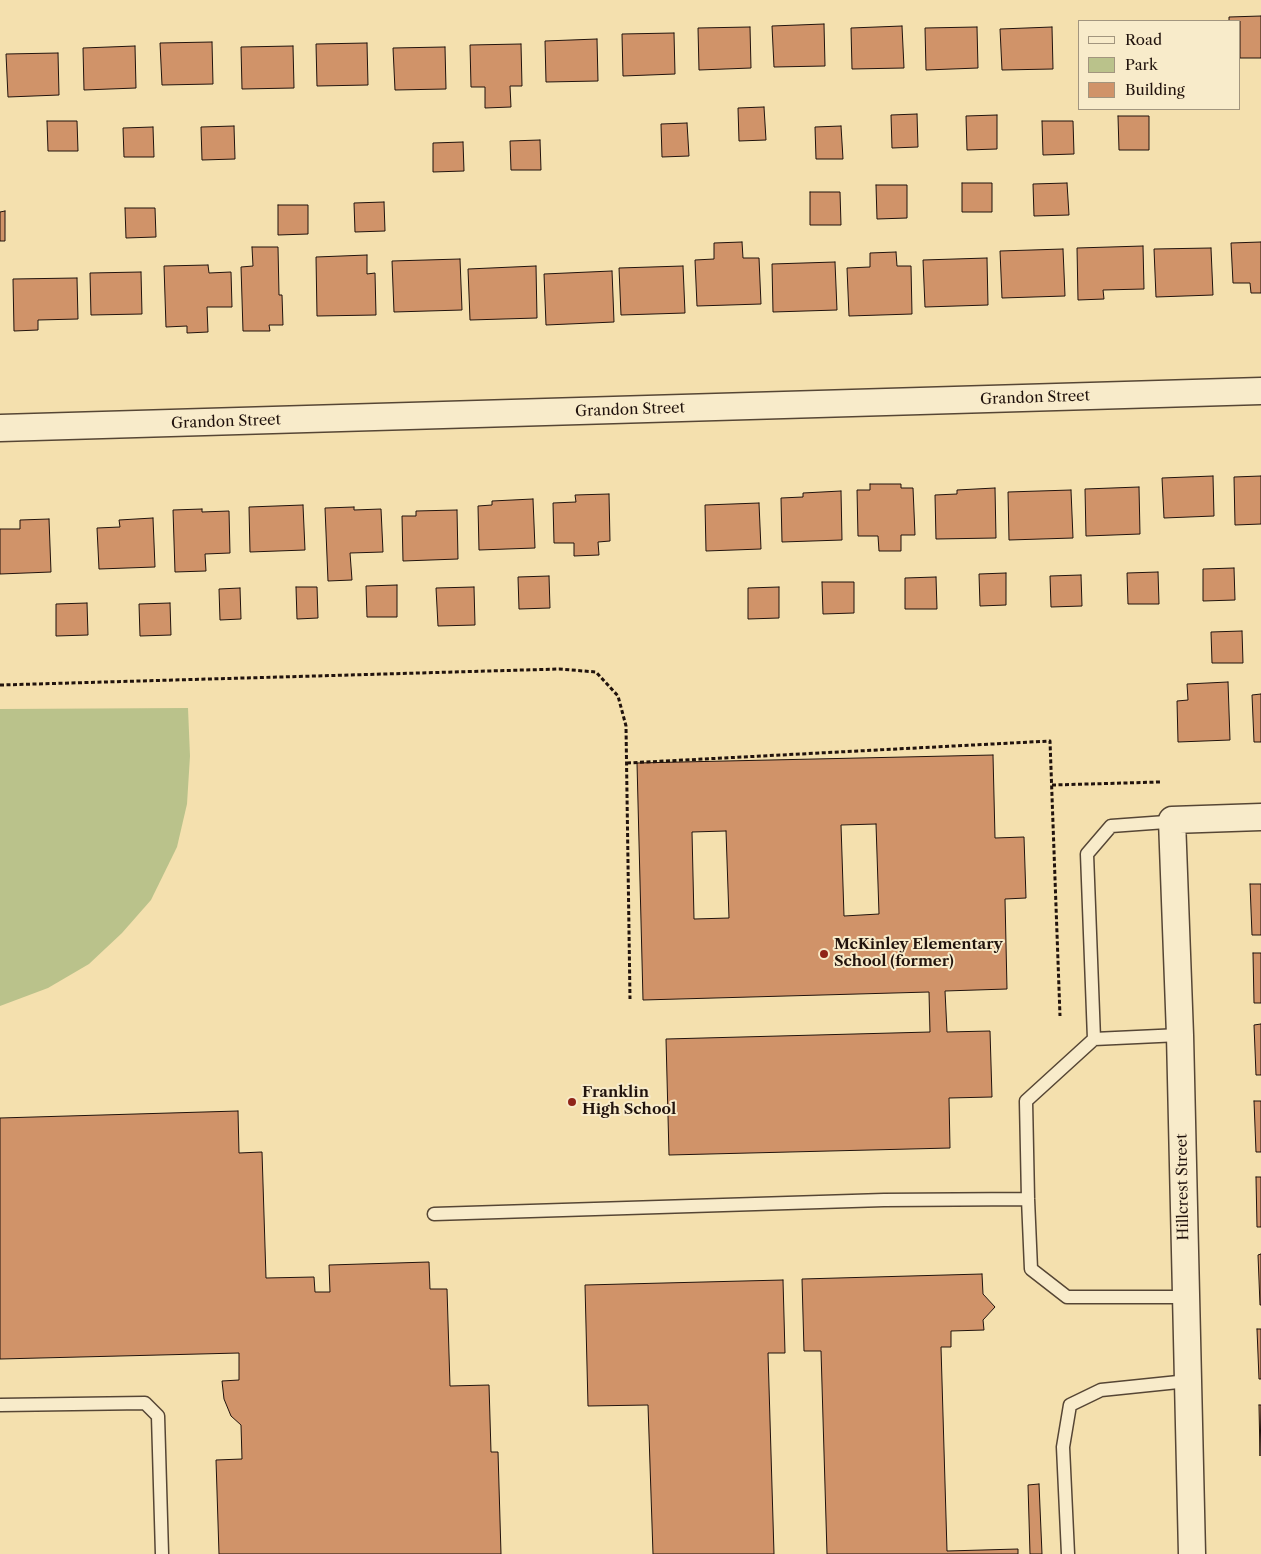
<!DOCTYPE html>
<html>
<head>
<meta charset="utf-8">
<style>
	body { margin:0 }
	#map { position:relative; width:1261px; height:1554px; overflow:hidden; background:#f4e0ae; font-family:"Libre Caslon Text",serif }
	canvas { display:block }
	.legend { position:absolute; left:1078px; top:20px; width:162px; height:90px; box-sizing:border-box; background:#f8ebca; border:1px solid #a2957e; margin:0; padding:6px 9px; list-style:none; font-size:15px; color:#21130d }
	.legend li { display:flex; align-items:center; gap:10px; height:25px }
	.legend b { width:25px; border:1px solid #a2957e }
</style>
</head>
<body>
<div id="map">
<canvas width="1261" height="1554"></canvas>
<ul class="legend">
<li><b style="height:6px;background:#f8ebca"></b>Road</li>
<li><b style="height:14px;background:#bac28b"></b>Park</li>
<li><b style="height:14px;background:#d09369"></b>Building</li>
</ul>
</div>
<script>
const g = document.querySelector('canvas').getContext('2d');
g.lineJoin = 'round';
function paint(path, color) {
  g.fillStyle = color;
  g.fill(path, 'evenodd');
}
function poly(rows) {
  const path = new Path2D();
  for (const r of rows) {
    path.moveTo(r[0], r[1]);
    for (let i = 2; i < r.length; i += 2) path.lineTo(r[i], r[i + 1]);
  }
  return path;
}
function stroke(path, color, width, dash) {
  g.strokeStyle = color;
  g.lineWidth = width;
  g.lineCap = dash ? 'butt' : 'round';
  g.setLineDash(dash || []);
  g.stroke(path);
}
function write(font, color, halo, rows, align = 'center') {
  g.font = font + ' "Libre Caslon Text",serif';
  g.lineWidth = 4;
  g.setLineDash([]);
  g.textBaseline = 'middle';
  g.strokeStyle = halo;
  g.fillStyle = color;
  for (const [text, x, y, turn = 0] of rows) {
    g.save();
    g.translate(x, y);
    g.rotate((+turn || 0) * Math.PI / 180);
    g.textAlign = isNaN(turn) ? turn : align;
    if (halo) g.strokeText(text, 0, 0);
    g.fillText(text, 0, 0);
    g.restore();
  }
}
const green = poly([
	[188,708,190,756,187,804,177,847,151,900,122,933,89,964,48,988,0,1006,0,709]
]);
const building = poly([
	[1261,16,1261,58,1240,58,1240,21,1229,21,1229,17,1261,16],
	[824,24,825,66,774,67,772,26,824,24],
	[902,26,904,68,852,69,851,28,902,26],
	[750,27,751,68,699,70,698,28,750,27],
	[977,27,978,68,926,70,925,28,977,27],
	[1052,27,1053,69,1002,70,1000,29,1052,27],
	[674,33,675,74,623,76,622,34,674,33],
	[597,39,598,81,546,82,545,41,597,39],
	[212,42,213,84,162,85,160,43,212,42],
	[367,43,368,85,317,86,316,44,367,43],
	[521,44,522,86,510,86,511,107,485,108,485,87,471,87,470,45,521,44],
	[135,46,136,88,84,90,83,48,135,46],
	[293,46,294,88,242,89,241,47,293,46],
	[445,47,446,89,395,90,393,48,445,47],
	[58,53,59,95,8,97,6,54,58,53],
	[764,107,766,140,739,141,738,108,764,107],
	[917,114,918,147,892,148,891,115,917,114],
	[997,115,997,149,967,150,966,116,997,115],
	[1118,116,1149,116,1149,150,1119,150,1118,116],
	[47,121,77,121,78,151,48,151,47,121],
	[1042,121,1073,121,1074,154,1043,155,1042,121],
	[687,123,689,156,662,157,661,124,687,123],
	[234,126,235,159,202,160,201,127,234,126],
	[841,126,843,159,816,159,815,127,841,126],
	[153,127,154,157,124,157,123,128,153,127],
	[540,140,541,170,511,170,510,141,540,140],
	[463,142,464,171,433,172,433,143,463,142],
	[962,183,992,183,992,212,962,212,962,183],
	[1067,183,1069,215,1034,216,1033,184,1067,183],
	[876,185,907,185,907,218,877,219,876,185],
	[810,192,840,192,841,225,810,225,810,192],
	[384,202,385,231,355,232,354,203,384,202],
	[278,205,308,205,308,234,278,235,278,205],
	[125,208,155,208,156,237,126,238,125,208],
	[5,211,5,241,0,241,0,212,5,211],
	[742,242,743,258,759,258,761,304,697,306,695,260,714,259,714,243,742,242],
	[1261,242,1261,293,1251,293,1250,283,1233,283,1231,243,1261,242],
	[1143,246,1144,289,1103,290,1104,299,1078,300,1077,248,1143,246],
	[252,247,278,247,279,295,282,295,283,325,269,325,270,331,243,331,241,267,253,266,252,247],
	[1211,248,1213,295,1156,297,1154,249,1211,248],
	[1063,249,1065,296,1002,298,1000,251,1063,249],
	[896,252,897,266,911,266,912,314,849,316,847,268,870,267,870,253,896,252],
	[367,255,367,274,375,273,376,315,317,316,316,257,367,255],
	[987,258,988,305,925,307,923,260,987,258],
	[460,259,462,310,394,312,392,261,460,259],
	[835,262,837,310,773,312,772,264,835,262],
	[208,265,209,273,231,272,232,307,207,307,208,332,187,333,187,326,166,327,164,266,208,265],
	[536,266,537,318,470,320,468,269,536,266],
	[683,266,685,313,621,315,619,268,683,266],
	[612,271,614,322,546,325,544,274,612,271],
	[141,272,142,314,91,315,90,273,141,272],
	[77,278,78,319,38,320,38,330,14,331,13,279,77,278],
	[1213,476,1214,516,1164,518,1162,478,1213,476],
	[1261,476,1261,524,1235,525,1234,477,1261,476],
	[870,484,901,484,901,488,913,488,915,535,901,535,901,551,879,551,878,536,858,536,857,490,870,490,870,484],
	[1139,487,1140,534,1086,536,1085,489,1139,487],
	[995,488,996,538,936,539,935,495,957,494,957,490,995,488],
	[1071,490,1073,538,1009,540,1008,492,1071,490],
	[841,491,842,540,782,542,781,498,803,497,803,493,841,491],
	[609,494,610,541,598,542,599,555,574,556,574,543,554,543,553,503,576,502,575,495,609,494],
	[533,499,535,548,479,550,478,506,492,505,492,501,533,499],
	[759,503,761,549,706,551,705,505,759,503],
	[303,505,305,550,250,552,249,507,303,505],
	[354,507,354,510,381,509,383,552,350,553,352,580,328,581,325,508,354,507],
	[202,509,202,512,229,511,230,553,205,554,206,571,175,572,173,510,202,509],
	[457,510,458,559,403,561,402,516,416,516,416,511,457,510],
	[153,518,155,567,99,569,97,528,120,527,119,520,153,518],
	[49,519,51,572,0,574,0,529,20,529,20,520,49,519],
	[1234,568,1235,600,1203,601,1203,569,1234,568],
	[1158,572,1159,604,1128,604,1127,573,1158,572],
	[1006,573,1006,605,980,606,979,574,1006,573],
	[1081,575,1082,606,1051,607,1050,576,1081,575],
	[549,576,550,608,519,609,518,577,549,576],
	[936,577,937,609,905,609,905,578,936,577],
	[822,582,854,582,854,613,823,614,822,582],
	[397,585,397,617,367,617,366,586,397,585],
	[296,587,317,587,318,618,297,619,296,587],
	[474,587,475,625,438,626,436,588,474,587],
	[779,587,779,618,748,619,748,588,779,587],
	[240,588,241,619,220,620,219,589,240,588],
	[87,603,88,635,56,636,56,604,87,603],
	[170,603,171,635,140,636,139,604,170,603],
	[1242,631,1243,663,1212,663,1211,632,1242,631],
	[1228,682,1230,740,1178,742,1177,701,1188,700,1187,684,1228,682],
	[1261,694,1261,742,1254,742,1252,695,1261,694],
	[993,755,995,838,1024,837,1026,898,1005,899,1007,989,945,991,947,1032,990,1031,992,1097,949,1098,950,1148,669,1155,666,1039,930,1032,929,992,643,1000,637,763,993,755],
	[876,824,879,914,844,916,841,825,876,824],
	[726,831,729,918,694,919,692,832,726,831],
	[1250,884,1261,884,1261,935,1252,935,1250,884],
	[1253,953,1261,953,1261,1003,1254,1003,1253,953],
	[1261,1024,1261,1075,1256,1075,1254,1025,1261,1024],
	[1254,1101,1261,1101,1261,1152,1256,1152,1254,1101],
	[238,1111,239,1153,262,1152,266,1278,314,1277,315,1292,330,1292,329,1265,429,1262,430,1289,447,1289,450,1386,489,1385,491,1452,498,1452,501,1554,219,1554,216,1460,242,1459,241,1425,231,1416,224,1399,222,1381,239,1380,239,1353,0,1359,0,1118,238,1111],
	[1256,1177,1261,1177,1261,1227,1257,1227,1256,1177],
	[1261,1254,1261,1305,1260,1305,1258,1255,1261,1254],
	[982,1274,983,1294,995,1307,983,1320,984,1330,951,1331,951,1347,941,1347,947,1551,1018,1549,1018,1554,827,1554,821,1351,804,1351,802,1279,982,1274],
	[783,1280,785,1353,768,1353,774,1554,653,1554,648,1405,588,1406,585,1285,783,1280],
	[1257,1329,1261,1329,1261,1379,1259,1379,1257,1329],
	[1259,1405,1261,1405,1260,1456,1259,1405],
	[1039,1484,1042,1554,1030,1554,1028,1485,1039,1484]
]);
const path = poly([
	[0,685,559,669,596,672,618,696,626,726,630,999],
	[627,763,1050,741,1060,1016],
	[1052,785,1160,782]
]);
const lane = poly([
	[1172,820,1166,822,1111,826,1087,854,1094,1039,1026,1101,1028,1199,1031,1269,1067,1297,1186,1297],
	[1094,1039,1180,1035],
	[434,1214,884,1200,1028,1199],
	[0,1405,145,1403,158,1416,162,1554],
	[1068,1554,1063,1447,1070,1405,1101,1390,1188,1381]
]);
const street = poly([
	[0,428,1261,391],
	[1192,1554,1180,1035,1172,820,1261,817]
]);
const markers = [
	[824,954,5,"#8f2418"],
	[572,1102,5,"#8f2418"]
];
const streetNames = [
	["Grandon Street",1035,398,-2],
	["Grandon Street",630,410,-2],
	["Grandon Street",226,422,-2],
	["Hillcrest Street",1183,1187,-91]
];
const poiNames = [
	["McKinley Elementary",834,945],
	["School (former)",834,962],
	["Franklin",582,1093],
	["High School",582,1110]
];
paint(green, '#bac28b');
paint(building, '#d09369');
stroke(building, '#21130d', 1);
stroke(lane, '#564635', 15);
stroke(street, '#564635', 29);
stroke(path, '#21130d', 3, [4, 2.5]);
stroke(lane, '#f8ebca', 12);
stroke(street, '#f8ebca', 26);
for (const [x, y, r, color] of markers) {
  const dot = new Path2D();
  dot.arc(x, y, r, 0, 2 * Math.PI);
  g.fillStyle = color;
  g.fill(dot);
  stroke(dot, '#f8ebca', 2);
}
write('15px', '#21130d', '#f8ebca', streetNames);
write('bold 15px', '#21130d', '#f8ebca', poiNames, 'left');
</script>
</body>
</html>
